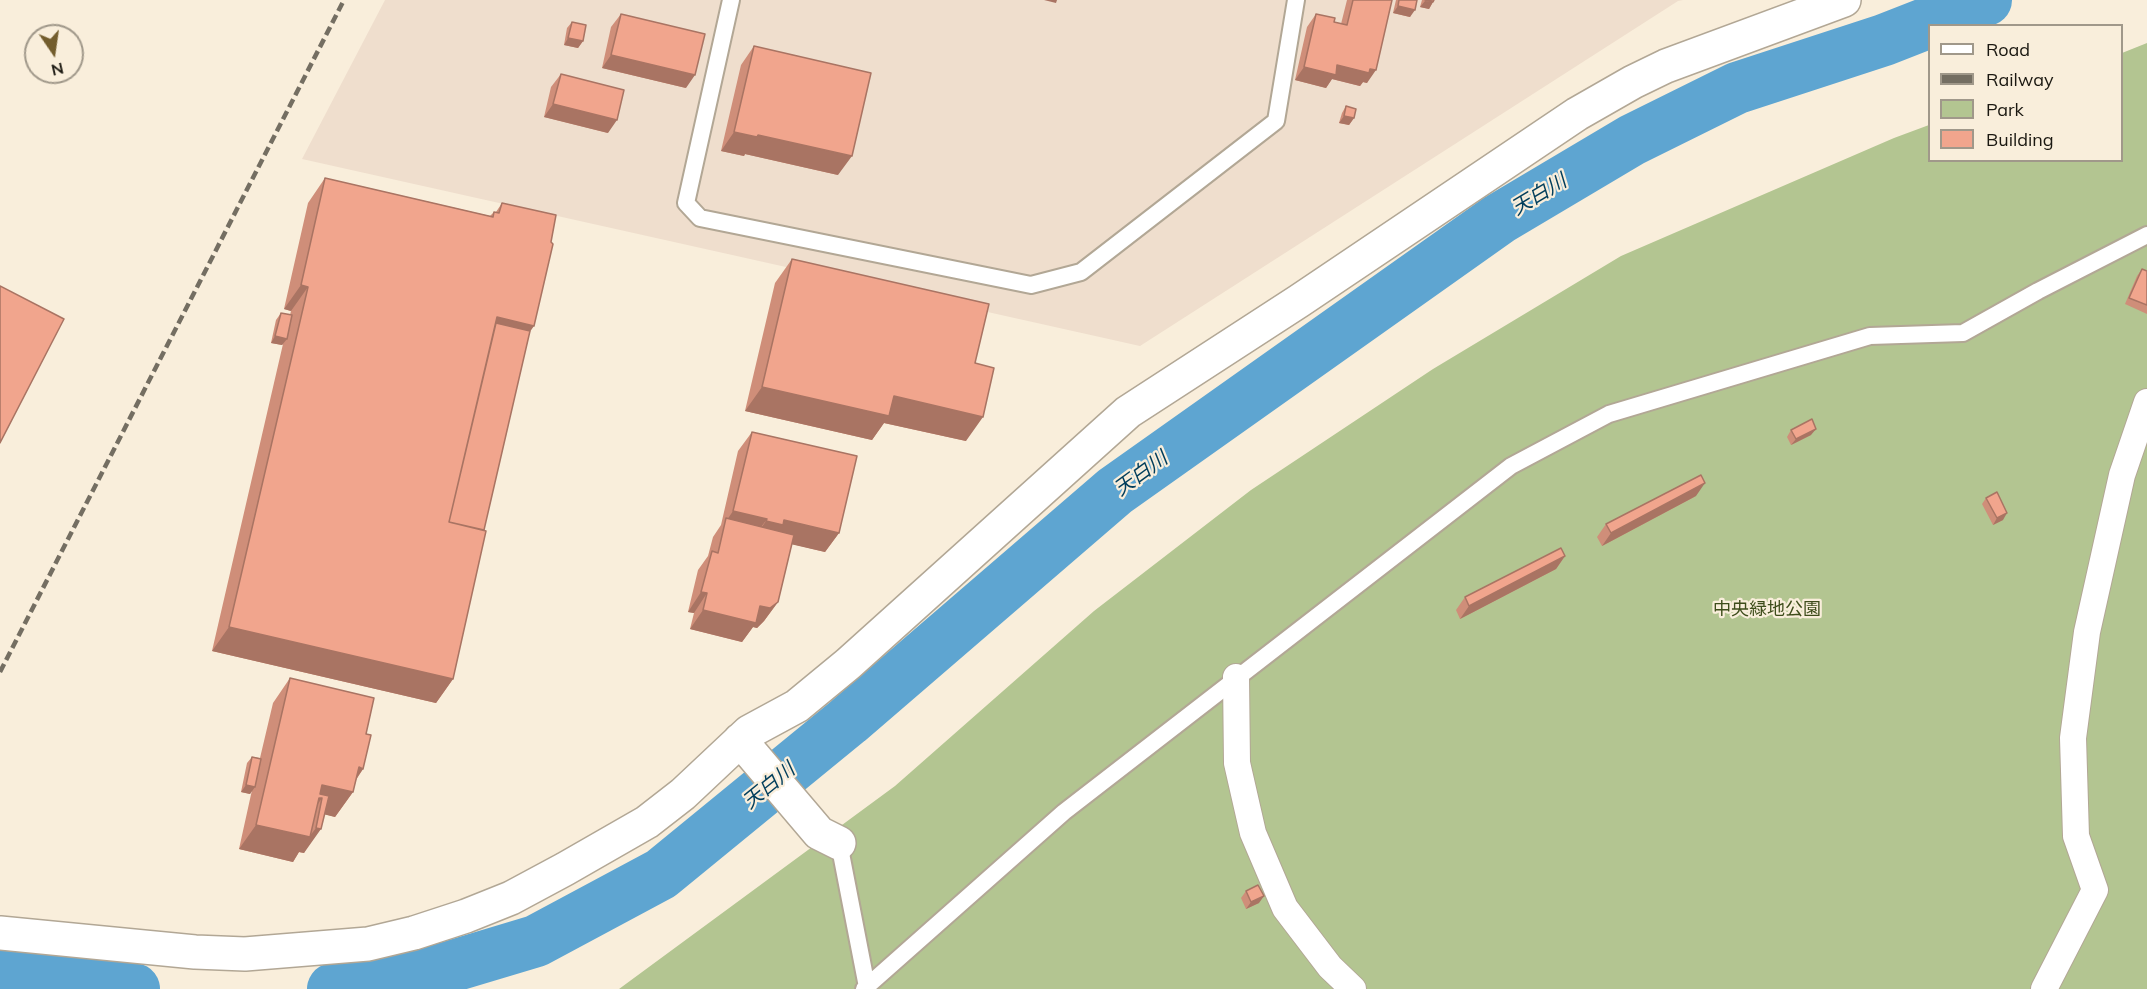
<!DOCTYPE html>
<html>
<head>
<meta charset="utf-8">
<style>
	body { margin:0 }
	#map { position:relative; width:2147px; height:989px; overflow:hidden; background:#f9eedb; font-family:Mulish,sans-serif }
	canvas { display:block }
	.legend { position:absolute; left:1928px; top:24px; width:195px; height:138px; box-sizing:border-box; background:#f9eedb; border:2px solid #a0988a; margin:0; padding:8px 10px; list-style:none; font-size:18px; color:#1b1811 }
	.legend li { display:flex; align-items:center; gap:12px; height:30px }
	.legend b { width:30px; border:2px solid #a0988a }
	.north { position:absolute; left:24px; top:24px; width:60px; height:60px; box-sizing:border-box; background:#f9eedb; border:2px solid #a0988a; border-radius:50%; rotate:167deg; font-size:16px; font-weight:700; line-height:24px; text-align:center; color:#1b1811 }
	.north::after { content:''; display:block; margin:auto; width:21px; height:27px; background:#735d2d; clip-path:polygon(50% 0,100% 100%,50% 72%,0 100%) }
</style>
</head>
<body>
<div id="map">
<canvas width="2147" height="989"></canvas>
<ul class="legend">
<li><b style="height:8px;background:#fff"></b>Road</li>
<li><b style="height:8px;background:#746e62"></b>Railway</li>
<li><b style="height:16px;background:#b3c591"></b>Park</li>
<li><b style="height:16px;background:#f1a58d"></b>Building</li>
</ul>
<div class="north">N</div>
</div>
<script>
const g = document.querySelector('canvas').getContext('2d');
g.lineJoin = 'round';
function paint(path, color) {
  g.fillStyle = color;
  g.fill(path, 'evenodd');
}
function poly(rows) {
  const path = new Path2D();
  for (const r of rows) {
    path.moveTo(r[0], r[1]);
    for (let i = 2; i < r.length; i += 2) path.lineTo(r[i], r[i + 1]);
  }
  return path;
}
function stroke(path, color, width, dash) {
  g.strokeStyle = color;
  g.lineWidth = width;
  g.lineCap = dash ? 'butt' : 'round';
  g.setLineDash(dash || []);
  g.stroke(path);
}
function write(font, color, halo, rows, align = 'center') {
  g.font = font + ' Mulish,"Noto Sans JP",sans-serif';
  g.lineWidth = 4.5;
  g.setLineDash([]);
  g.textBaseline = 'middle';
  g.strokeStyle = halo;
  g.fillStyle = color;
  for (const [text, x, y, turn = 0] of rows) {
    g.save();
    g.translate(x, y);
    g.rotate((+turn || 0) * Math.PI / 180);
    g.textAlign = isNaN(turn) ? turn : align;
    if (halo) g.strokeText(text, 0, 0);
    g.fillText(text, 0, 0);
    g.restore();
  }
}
const industrial = poly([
	[385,0,1683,0,1678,1,1140,346,302,159]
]);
const green = poly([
	[2147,43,2147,989,619,989,895,786,1094,611,1251,490,1433,369,1621,256,1894,138,1929,125,1930,160,2122,160,2122,53]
]);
const water = poly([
	[0,963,118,989,44,989,0,986]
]);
const river = poly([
	[0,971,134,989],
	[333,989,423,975,536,941,661,874,848,721,1115,491,1499,219,1632,140,1737,88,1884,40,1986,0]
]);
const service = poly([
	[731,0,686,203,700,218,1031,285,1081,272,1276,121,1296,0],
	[839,843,867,987],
	[864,989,1064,812,1511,466,1609,414,1870,336,1963,333,2038,291,2147,235]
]);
const pedestrian = poly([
	[1236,677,1237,763,1253,833,1285,908,1330,967,1353,989],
	[2044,989,2095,890,2076,836,2073,738,2087,632,2122,475,2147,402]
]);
const minor = poly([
	[740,740,819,833,839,843],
	[0,933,195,952,245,954,368,944,414,933,466,916,511,898,565,869,647,822,683,794,749,732,797,706,848,664,1128,412,1299,301,1577,114,1633,82,1666,66,1844,0]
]);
const rail = poly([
	[0,672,344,0]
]);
const wall = poly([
	[1347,0,1392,0,1367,83,1363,82,1360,86,1332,79,1326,88,1295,80,1307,27,1316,14,1334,22,1341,24],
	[1396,0,1417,0,1410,17,1393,13],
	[1422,0,1434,0,1429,9,1420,7],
	[621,14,686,88,602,68,611,27],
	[572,22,583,41,578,48,564,45,567,28],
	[754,46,838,175,745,154,744,156,721,151,741,65],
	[561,74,608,133,544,117,551,87],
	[1346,106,1354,118,1349,125,1339,123,1342,113],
	[325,178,490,216,494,212,496,212,502,203,530,331,484,530,453,679,436,703,212,651,283,344,282,345,271,343,276,320,281,313,290,315,291,311,284,309,308,203],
	[792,259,975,363,966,441,884,423,872,440,745,411,775,283],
	[2142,269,2147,271,2147,314,2125,304,2137,276],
	[1791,430,1811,435,1791,445,1787,437],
	[752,432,839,533,825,552,792,544,778,602,764,621,757,628,753,627,742,642,690,629,694,613,688,612,698,570,708,556,713,537,721,525,738,451],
	[1696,496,1602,546,1597,537,1606,524],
	[1986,498,2003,520,1993,525,1982,504],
	[1565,556,1556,569,1460,619,1456,610,1465,597],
	[290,678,366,734,363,769,356,780,353,792,335,817,324,814,304,853,299,852,293,862,239,849,252,790,250,794,241,792,247,763,252,757,260,758,273,703],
	[1246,891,1259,903,1246,909,1241,898]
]);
const shadedWall = poly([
	[1044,0,1057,0,1056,3],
	[1425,1,1433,2,1429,9,1420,7],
	[1398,6,1415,10,1410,17,1393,13],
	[568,38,583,41,578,48,564,45],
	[611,55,695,75,686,88,602,68],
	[1337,65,1370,69,1376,70,1367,83,1363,82,1360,86,1332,79,1326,88,1295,80,1304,67],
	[553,104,617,120,608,133,544,117],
	[1344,116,1354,118,1349,125,1339,123],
	[734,132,758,135,852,156,838,175,745,154,744,156,721,151],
	[301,285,308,287,291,311,284,309],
	[497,317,534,326,517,350,488,344],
	[275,336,287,339,282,345,271,343],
	[762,387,894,396,983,417,966,441,884,423,872,440,745,411],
	[1816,429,1811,435,1791,445,1796,439],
	[1705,483,1696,496,1602,546,1611,533],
	[733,511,767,519,753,538,725,523],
	[2007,513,2003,520,1993,525,1997,518],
	[784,520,839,533,825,552,773,540,753,540,766,521],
	[1565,556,1556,569,1460,619,1469,606],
	[701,592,707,593,694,613,688,612],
	[778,602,764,621,757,628,753,627,742,642,690,629,703,610,760,606],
	[229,627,453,679,436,703,212,651],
	[359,767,363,769,348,791,353,792,335,817,319,813,322,798,305,823,322,785],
	[246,785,255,787,250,794,241,792],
	[256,825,309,837,316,828,321,829,304,853,299,852,293,862,239,849],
	[1264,896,1259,903,1246,909,1251,902]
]);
const building = poly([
	[1353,0,1392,0,1376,70,1370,69,1369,73,1337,65,1336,75,1304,67,1316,14,1335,18,1334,22,1347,25,1353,0],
	[1399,0,1417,0,1415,10,1398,6,1399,0],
	[1425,0,1434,0,1433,2,1425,0],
	[621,14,705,34,695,75,611,55,621,14],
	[572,22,586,25,583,41,568,38,572,22],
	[754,46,871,73,852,156,758,135,757,137,734,132,754,46],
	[561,74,624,90,617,120,553,104,561,74],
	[1346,106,1356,109,1354,118,1344,116,1346,106],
	[325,178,493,217,494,212,499,213,502,203,556,215,551,242,553,244,534,326,497,317,449,522,486,531,453,679,229,627,308,287,301,285,325,178],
	[792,259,989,304,975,363,994,368,983,417,894,396,889,416,762,387,792,259],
	[2142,269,2147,271,2147,305,2129,298,2142,269],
	[0,286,64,319,0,443,0,286],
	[281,313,292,315,287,339,275,336,281,313],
	[496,323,530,331,484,530,449,522,496,323],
	[1812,419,1816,429,1796,439,1791,430,1812,419],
	[752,432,857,456,839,533,784,520,783,525,766,521,767,519,733,511,752,432],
	[1701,475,1705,483,1611,533,1606,524,1701,475],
	[1997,492,2007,513,1997,518,1986,498,1997,492],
	[726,518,794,535,778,602,770,608,760,606,756,623,703,610,707,593,701,592,712,551,718,553,726,518],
	[1561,548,1565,556,1469,606,1465,597,1561,548],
	[290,678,374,698,366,734,371,735,363,769,359,767,353,792,322,785,320,794,329,796,321,829,316,828,322,798,319,798,310,837,256,825,290,678],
	[252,757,261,759,255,787,246,785,252,757],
	[1258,885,1264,896,1251,902,1246,891,1258,885]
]);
const parkNames = [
	["中央緑地公園",1767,610]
];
const waterNames = [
	["天白川",1539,195,-31],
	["天白川",1141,474,-36],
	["天白川",769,786,-39]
];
paint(industrial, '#efdecd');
paint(green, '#b3c591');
paint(water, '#5ea5d1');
stroke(river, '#5ea5d1', 52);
stroke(service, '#b2a795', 20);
stroke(pedestrian, '#b2a795', 28);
stroke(minor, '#b2a795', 36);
stroke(service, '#fff', 16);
stroke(pedestrian, '#fff', 26);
stroke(minor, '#fff', 33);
stroke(rail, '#746e62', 4.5, [9, 4.5]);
paint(wall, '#cf8e79');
paint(shadedWall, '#a97463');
paint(building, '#f1a58d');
stroke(building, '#a97463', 1.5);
write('18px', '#3e4d1b', '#f9eedb', parkNames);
write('italic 20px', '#003d5b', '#f9eedb', waterNames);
</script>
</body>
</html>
